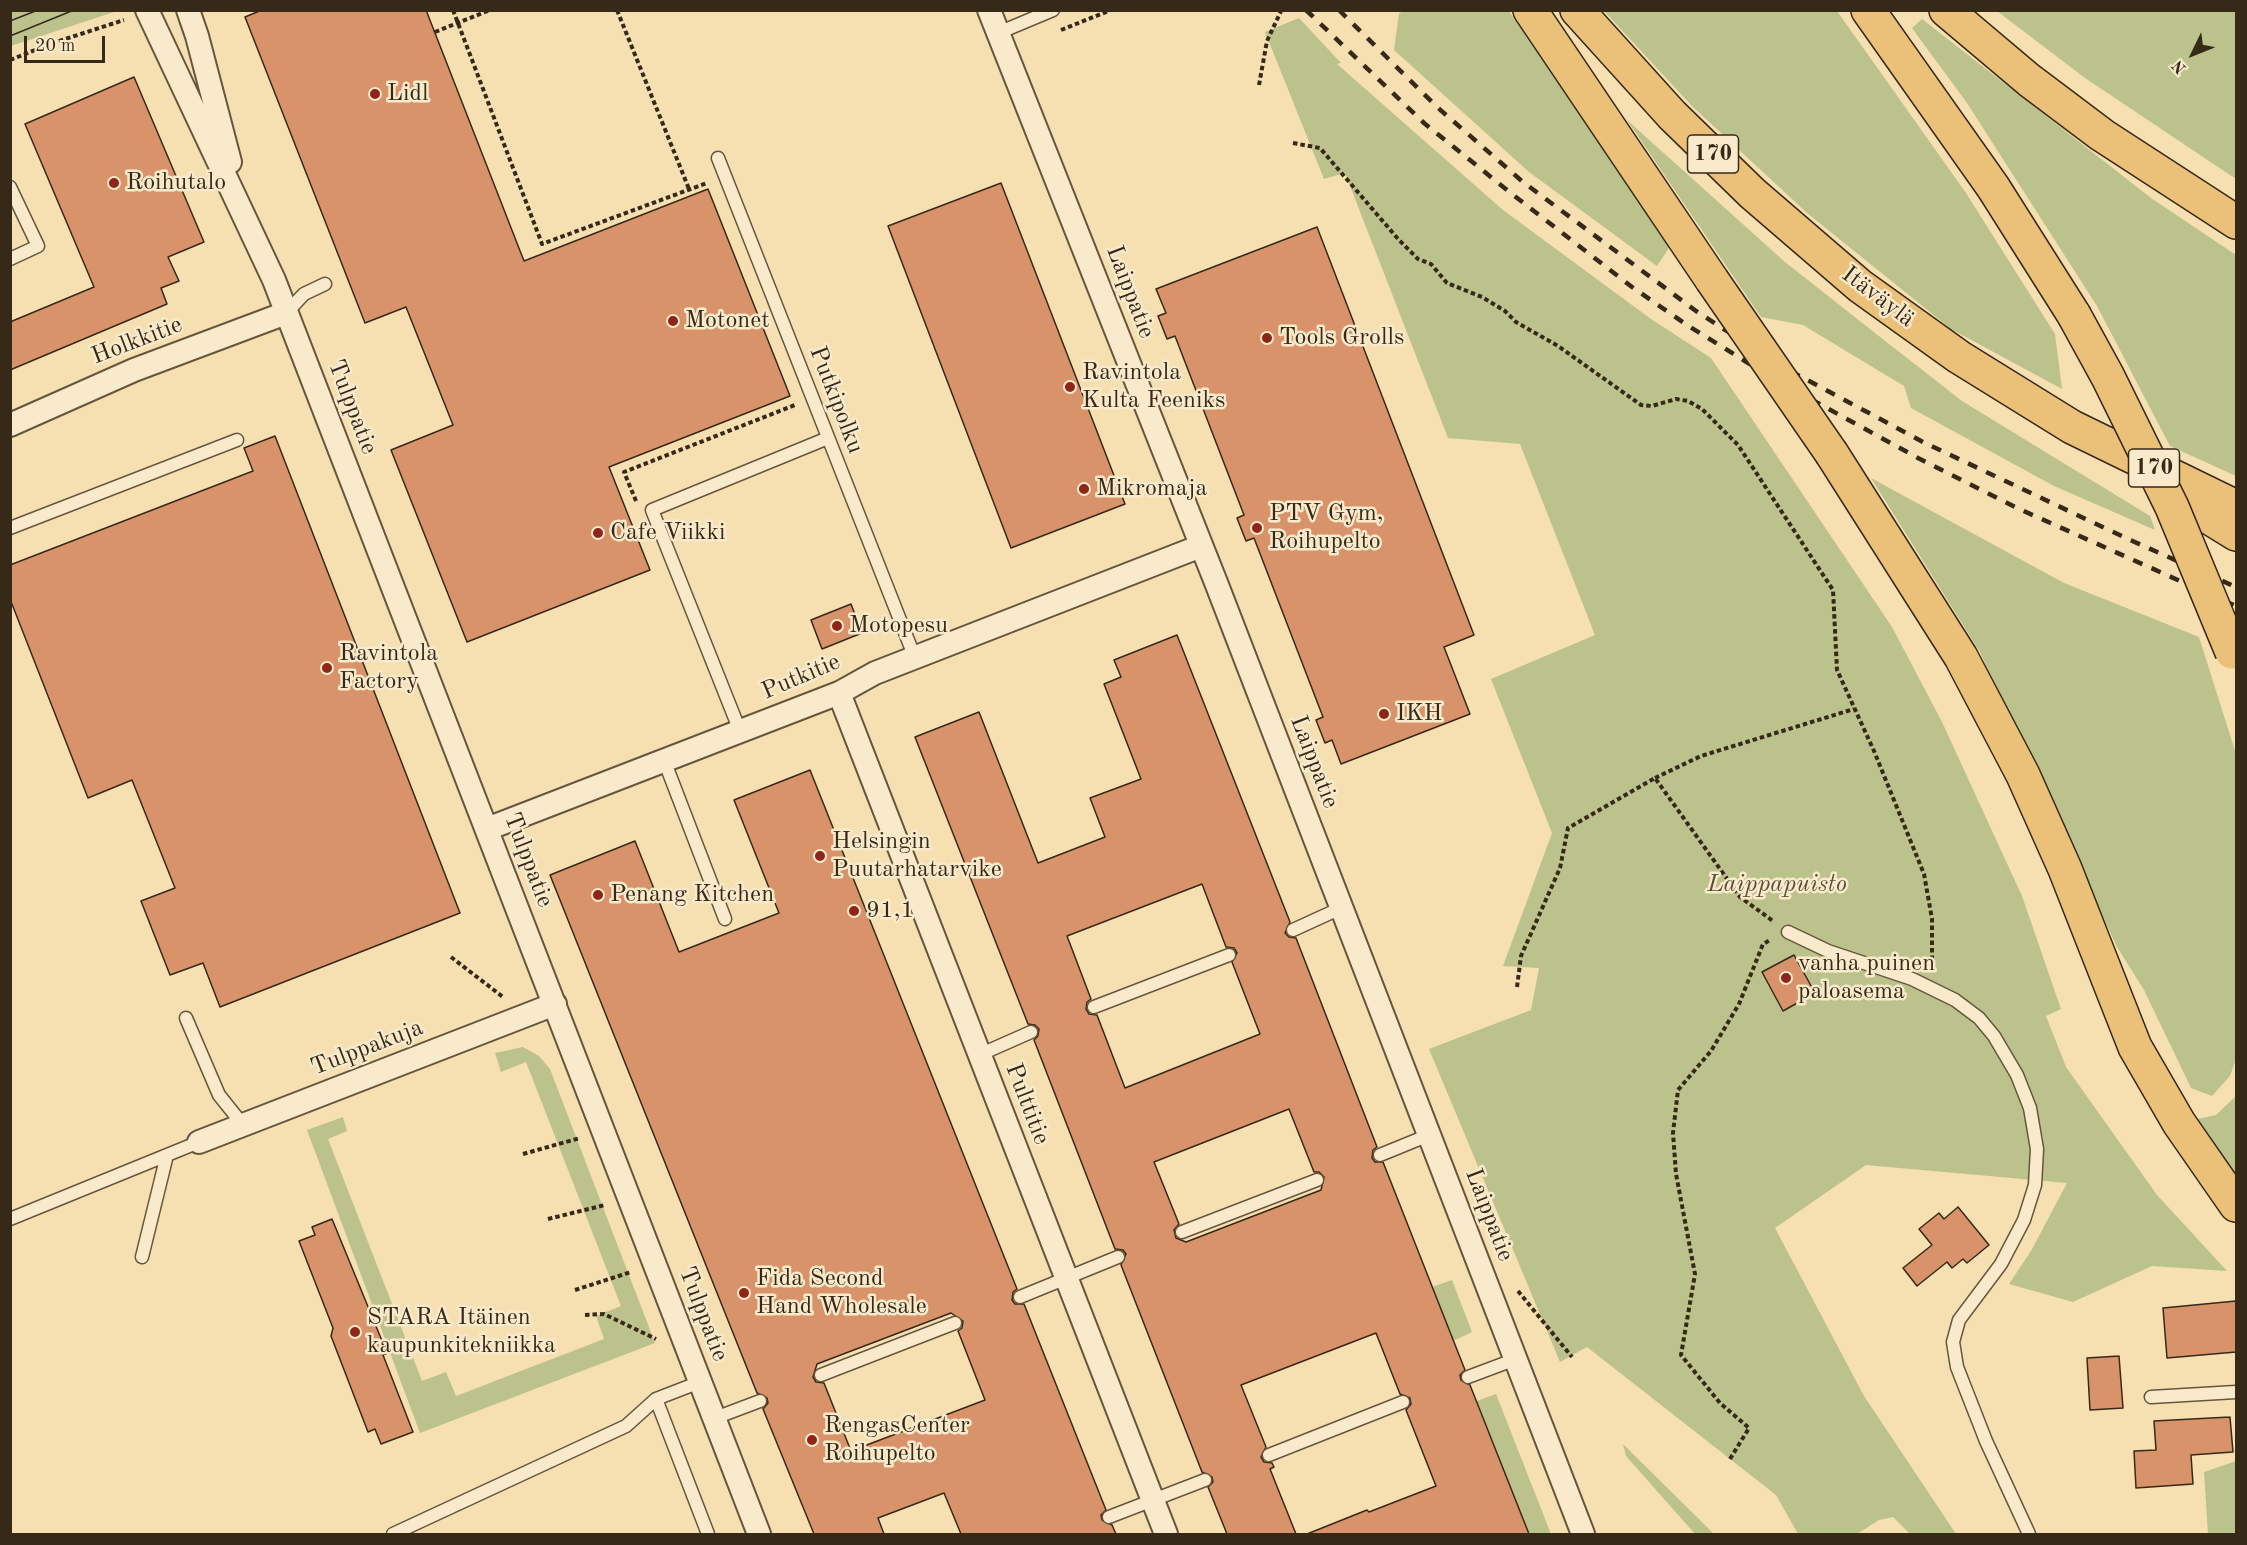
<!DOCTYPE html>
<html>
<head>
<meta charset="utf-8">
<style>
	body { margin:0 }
	#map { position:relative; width:2247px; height:1545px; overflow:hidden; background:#f6dfb0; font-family:"Old Standard TT",serif }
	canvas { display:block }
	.frame { position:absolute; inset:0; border:12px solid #362918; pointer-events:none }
	.north { position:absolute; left:2163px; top:24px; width:60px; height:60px; -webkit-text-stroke:4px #f9eacc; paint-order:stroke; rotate:227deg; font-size:16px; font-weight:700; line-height:24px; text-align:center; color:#362918 }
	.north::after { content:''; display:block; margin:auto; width:21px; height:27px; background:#362918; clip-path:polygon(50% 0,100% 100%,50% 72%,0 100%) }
	.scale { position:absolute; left:24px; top:36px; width:81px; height:27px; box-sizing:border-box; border:3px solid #362918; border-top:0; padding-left:8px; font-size:18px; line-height:21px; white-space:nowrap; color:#362918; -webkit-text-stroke:4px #f9eacc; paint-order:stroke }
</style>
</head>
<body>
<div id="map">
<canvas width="2247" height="1545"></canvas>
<div class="frame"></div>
<div class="north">N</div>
<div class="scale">20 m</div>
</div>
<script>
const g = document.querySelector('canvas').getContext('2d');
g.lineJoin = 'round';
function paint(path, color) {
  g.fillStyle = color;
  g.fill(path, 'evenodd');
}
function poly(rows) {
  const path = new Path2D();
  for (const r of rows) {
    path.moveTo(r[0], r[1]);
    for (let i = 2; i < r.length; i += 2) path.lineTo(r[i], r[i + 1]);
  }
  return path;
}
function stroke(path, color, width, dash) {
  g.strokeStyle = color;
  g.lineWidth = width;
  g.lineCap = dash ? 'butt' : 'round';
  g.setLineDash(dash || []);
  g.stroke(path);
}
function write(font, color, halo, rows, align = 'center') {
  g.font = font + ' "Old Standard TT",serif';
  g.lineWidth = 5;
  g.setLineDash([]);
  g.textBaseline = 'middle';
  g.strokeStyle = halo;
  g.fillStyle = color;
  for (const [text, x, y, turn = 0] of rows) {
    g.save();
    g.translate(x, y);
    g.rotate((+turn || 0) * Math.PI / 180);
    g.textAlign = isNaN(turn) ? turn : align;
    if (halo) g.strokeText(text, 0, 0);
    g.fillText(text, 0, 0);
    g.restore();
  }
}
const green = poly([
	[11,10,117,10,117,11,11,46],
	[1406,11,1509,11,1671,245,1657,266,1529,172,1394,50,1399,13],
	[1604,11,1837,11,1966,193,2055,334,2062,389,1951,329,1807,213,1692,106],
	[1997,11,2236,11,2236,179,2085,78],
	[1299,18,1341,63,1337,64,1503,210,1651,319,1711,358,1892,627,1942,722,2022,896,2061,1009,2046,1016,2066,1067,2157,1195,2227,1271,2152,1266,2073,1302,2009,1284,2031,1251,2067,1183,1866,1165,1775,1228,1864,1396,1956,1534,1910,1534,1893,1517,1879,1520,1857,1534,1798,1534,1776,1495,1587,1347,1560,1362,1429,1049,1531,1010,1539,968,1503,966,1552,833,1491,679,1595,635,1520,444,1448,438,1345,173,1324,179,1265,32],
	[1922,19,2151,198,2236,255,2236,476,2170,446,2097,306,1967,103,1912,28],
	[1627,120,1785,262,1875,333,1962,401,2150,516,2155,530,2054,486,1911,408,1904,386,1803,325,1761,317],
	[1871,478,2064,583,2199,637,2236,754,2236,1059,2230,1076,2212,1096,2191,1088,2144,990,2117,947,1980,652],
	[523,1047,539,1056,550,1069,655,1343,420,1433,307,1130,343,1117,347,1131,328,1139,422,1381,446,1372,456,1396,604,1339,596,1316,621,1306,526,1062,501,1072,495,1053],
	[2236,1096,2236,1184,2193,1120,2216,1115],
	[1452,1280,1472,1332,1453,1341,1432,1287],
	[1496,1394,1551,1534,1529,1534,1477,1401],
	[1623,1444,1714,1534,1695,1534,1626,1456],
	[2236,1461,2236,1534,2208,1534,2204,1472]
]);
const building = poly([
	[262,10,426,10,524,261,708,189,790,396,609,467,650,570,467,642,391,450,453,425,406,307,365,323,245,17,262,10],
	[134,77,204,242,168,257,179,281,161,288,167,304,10,370,10,322,94,287,25,124,134,77],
	[1001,183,1125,504,1011,548,888,226,1001,183],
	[1317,227,1474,635,1444,647,1470,714,1341,764,1332,740,1325,743,1316,720,1323,717,1254,538,1246,541,1237,518,1244,515,1175,336,1167,339,1158,316,1166,313,1156,289,1317,227],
	[275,436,460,913,220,1007,203,963,170,975,141,901,175,888,132,780,88,798,10,599,10,565,253,471,244,448,275,436],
	[851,604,862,633,822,649,811,620,851,604],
	[1177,635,1290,922,1285,933,1289,937,1296,938,1377,1147,1373,1150,1372,1158,1375,1162,1383,1162,1465,1370,1460,1375,1461,1380,1470,1385,1529,1534,1307,1534,1367,1510,1369,1512,1436,1486,1406,1410,1411,1404,1410,1398,1400,1394,1376,1333,1241,1385,1266,1447,1261,1457,1264,1462,1272,1463,1274,1467,1270,1469,1296,1534,1227,1534,1208,1487,1213,1482,1212,1477,1202,1472,1121,1265,1126,1254,1123,1250,1115,1249,1034,1040,1038,1036,1039,1029,1035,1025,1028,1024,915,737,979,712,1038,863,1105,837,1090,798,1141,779,1104,684,1121,677,1114,660,1177,635],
	[1202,884,1226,947,1234,948,1237,953,1232,962,1260,1034,1125,1088,1097,1015,1089,1014,1086,1009,1087,1002,1091,999,1067,936,1202,884],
	[1289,1109,1314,1172,1319,1172,1324,1177,1321,1190,1186,1242,1176,1238,1174,1230,1179,1224,1154,1162,1289,1109],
	[810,770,1017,1289,1013,1292,1012,1300,1015,1304,1024,1304,1106,1510,1101,1515,1102,1520,1112,1525,1116,1534,961,1534,944,1493,878,1518,884,1534,814,1534,763,1409,768,1403,767,1398,757,1393,550,875,635,841,679,952,779,913,734,800,810,770],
	[951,1313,963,1321,962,1328,958,1331,985,1400,851,1451,824,1383,816,1382,813,1377,817,1364,951,1313],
	[1794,955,1815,993,1783,1011,1762,972,1794,955],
	[1958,1207,1989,1245,1967,1263,1963,1259,1952,1268,1947,1262,1917,1286,1903,1268,1932,1245,1919,1229,1939,1213,1944,1219,1958,1207],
	[332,1219,387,1353,383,1355,413,1432,381,1444,375,1429,368,1432,331,1336,333,1328,299,1241,315,1235,312,1227,332,1219],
	[2236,1301,2236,1352,2167,1358,2163,1308,2236,1301],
	[2119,1356,2123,1408,2090,1410,2087,1358,2119,1356],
	[2230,1417,2233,1452,2191,1455,2193,1484,2136,1488,2134,1451,2156,1450,2154,1421,2230,1417]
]);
const path = poly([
	[453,10,542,244,707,183],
	[617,10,689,189],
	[1280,10,1293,10],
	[1061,30,1111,10],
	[435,32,490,10],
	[10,60,53,43,124,20],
	[1259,85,1267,41,1281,11],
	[1293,143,1320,148,1399,240,1418,259,1431,264,1447,283,1482,297,1505,311,1516,322,1558,346,1641,405,1652,406,1676,399,1688,401,1702,409,1738,445,1833,590,1837,670,1874,751,1924,874,1932,919,1932,962,1929,967],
	[636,501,624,472,795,405],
	[1655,778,1701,756,1854,709],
	[451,957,503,997],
	[1517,987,1521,956,1560,868,1568,828,1655,778,1740,897,1773,921],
	[523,1154,580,1138],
	[548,1219,605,1205],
	[575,1290,631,1272],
	[1518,1291,1572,1357],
	[585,1315,604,1314,656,1339],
	[1730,1459,1749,1428,1720,1403,1681,1355,1695,1274,1676,1174,1673,1133,1678,1090,1711,1051,1739,1004,1763,944,1770,940]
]);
const service = poly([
	[998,33,1053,10],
	[718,158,915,658],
	[10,187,38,246,10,259],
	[286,313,304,294,325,284],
	[10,528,237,440],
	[740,731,652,510,828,438],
	[664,760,725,919],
	[1293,930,1341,908],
	[1788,932,1828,951,1912,979,1955,1000,1979,1018,1994,1036,2017,1075,2030,1108,2037,1149,2035,1185,2024,1220,2001,1264,1959,1320,1953,1342,1957,1367,1986,1441,2029,1534],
	[1094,1007,1229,955],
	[186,1018,219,1095,243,1125],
	[979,1055,1031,1032],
	[1380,1155,1429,1135],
	[10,1219,199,1142],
	[1182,1232,1317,1180],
	[142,1257,167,1155],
	[1020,1297,1118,1257],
	[821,1375,955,1323],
	[1468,1377,1516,1359],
	[2151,1397,2236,1392],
	[656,1399,708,1534],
	[715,1418,760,1401],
	[1269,1455,1403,1402],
	[1109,1517,1205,1480],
	[393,1534,626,1426,656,1399,700,1382]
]);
const minor = poly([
	[147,10,274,280,759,1534],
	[188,10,197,36,230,162],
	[989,10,1217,585,1583,1534],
	[10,425,134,370,286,313],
	[839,693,1166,1534],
	[487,829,839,693,875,673,1201,546],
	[199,1142,555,1004]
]);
const trunk = poly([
	[1530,10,1712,280],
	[1577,10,1672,115,1752,193,1860,286,1959,357,2072,427,2236,507],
	[1868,10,1993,187,2074,315],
	[1946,10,2029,80,2102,135,2236,222],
	[1832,454,1961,657,2023,775,2065,869,2135,1047,2179,1123,2236,1205],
	[2176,497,2236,534]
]);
const tram = poly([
	[10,21,38,10],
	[10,36,74,10]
]);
const rail = poly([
	[1306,10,1424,123,1512,194,1632,287,1687,325,1774,379,1918,458,2017,508,2236,606],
	[1339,10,1437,107,1523,182,1696,311,1781,366,1925,443,2128,539,2236,587]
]);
const trunkBridge = poly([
	[1712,280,1832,454],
	[2074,315,2108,377,2172,507,2232,652]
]);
const markers = [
	[375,94,6,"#8f2418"],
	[114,183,6,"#8f2418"],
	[673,321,6,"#8f2418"],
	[1267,338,6,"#8f2418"],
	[1070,387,6,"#8f2418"],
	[1084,489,6,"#8f2418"],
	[1257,528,6,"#8f2418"],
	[598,533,6,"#8f2418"],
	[837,626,6,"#8f2418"],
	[327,668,6,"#8f2418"],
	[1384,714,6,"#8f2418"],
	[820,856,6,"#8f2418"],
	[598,895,6,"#8f2418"],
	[854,911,6,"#8f2418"],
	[1786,978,6,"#8f2418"],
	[744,1293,6,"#8f2418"],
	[355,1332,6,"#8f2418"],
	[812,1440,6,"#8f2418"]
];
const shields = [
	[1713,154,51],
	[2154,468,51]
];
const shieldNames = [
	["170",1713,154],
	["170",2154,468]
];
const poiNames = [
	["Lidl",387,94],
	["Roihutalo",126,183],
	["Motonet",685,321],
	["Tools Grolls",1279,338],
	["Ravintola",1082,373],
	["Kulta Feeniks",1082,401],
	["Mikromaja",1096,489],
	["PTV Gym,",1269,514],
	["Roihupelto",1269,542],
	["Cafe Viikki",610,533],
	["Motopesu",849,626],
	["Ravintola",339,654],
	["Factory",339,682],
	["IKH",1396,714],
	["Helsingin",832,842],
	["Puutarhatarvike",832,870],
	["Penang Kitchen",610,895],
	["91,1",866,911],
	["vanha puinen",1798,964],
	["paloasema",1798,992],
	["Fida Second",756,1279],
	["Hand Wholesale",756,1307],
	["STARA Itäinen",367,1318],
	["kaupunkitekniikka",367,1346],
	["RengasCenter",824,1426],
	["Roihupelto",824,1454]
];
const streetNames = [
	["Laippatie",1130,292,69],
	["Itäväylä",1878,297,37],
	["Holkkitie",137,341,-21],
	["Putkipolku",836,400,69],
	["Tulppatie",352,407,69],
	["Putkitie",801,677,-23],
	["Laippatie",1314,762,69],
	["Tulppatie",528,860,69],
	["Tulppakuja",367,1048,-21],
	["Pulttitie",1027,1104,69],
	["Laippatie",1489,1215,69],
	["Tulppatie",703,1314,69]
];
const parkNames = [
	["Laippapuisto",1777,885]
];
paint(green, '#bcc28c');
paint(building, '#d9936a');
stroke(building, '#362918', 1.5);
stroke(service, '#66563e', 15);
stroke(minor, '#66563e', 26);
stroke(trunk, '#362918', 36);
stroke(path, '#362918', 4, [4.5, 3]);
stroke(service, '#f9eacc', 12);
stroke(minor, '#f9eacc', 22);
stroke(trunk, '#ebc078', 33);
stroke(tram, '#362918', 1.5);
stroke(rail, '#362918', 4.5, [10, 10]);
stroke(trunkBridge, '#362918', 36, []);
stroke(trunkBridge, '#ebc078', 33);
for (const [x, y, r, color] of markers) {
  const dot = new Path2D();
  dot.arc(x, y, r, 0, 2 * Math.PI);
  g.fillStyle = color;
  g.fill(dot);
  stroke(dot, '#f9eacc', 2);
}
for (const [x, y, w] of shields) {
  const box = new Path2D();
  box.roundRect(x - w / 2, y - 19, w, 38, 4.5);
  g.fillStyle = '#f9eacc';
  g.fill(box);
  stroke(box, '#362918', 1.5);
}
write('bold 22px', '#362918', null, shieldNames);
write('24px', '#362918', '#f9eacc', poiNames, 'left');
write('24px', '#362918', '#f9eacc', streetNames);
write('italic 24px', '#584f35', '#f9eacc', parkNames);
</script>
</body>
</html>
